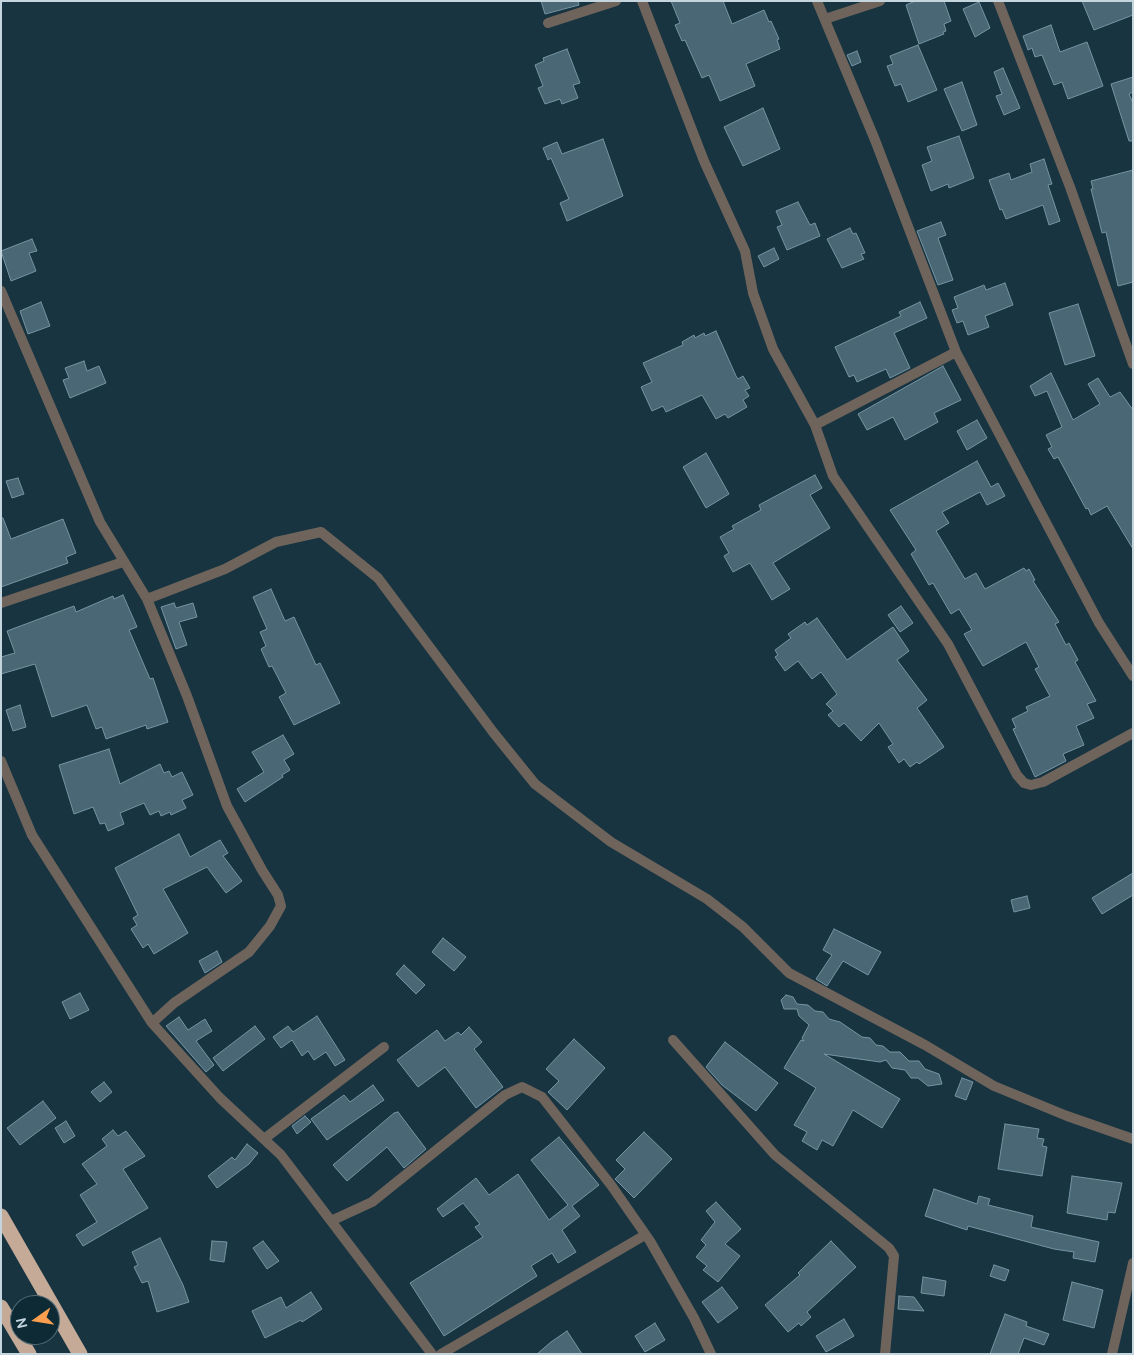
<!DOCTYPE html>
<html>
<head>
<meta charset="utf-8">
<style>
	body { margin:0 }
	#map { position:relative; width:1134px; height:1355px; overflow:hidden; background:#173440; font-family:"DM Sans",sans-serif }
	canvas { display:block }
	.frame { position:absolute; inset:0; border:2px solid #c5d5dd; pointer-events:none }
	.north { position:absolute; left:10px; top:1295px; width:50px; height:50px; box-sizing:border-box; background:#0d2a35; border:1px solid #576e78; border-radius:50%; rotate:257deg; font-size:14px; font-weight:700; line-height:20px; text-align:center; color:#c5d5dd }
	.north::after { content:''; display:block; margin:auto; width:18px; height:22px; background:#fb9e50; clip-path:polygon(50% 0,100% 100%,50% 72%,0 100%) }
</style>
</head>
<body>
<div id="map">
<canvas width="1134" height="1355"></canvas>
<div class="frame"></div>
<div class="north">N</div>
</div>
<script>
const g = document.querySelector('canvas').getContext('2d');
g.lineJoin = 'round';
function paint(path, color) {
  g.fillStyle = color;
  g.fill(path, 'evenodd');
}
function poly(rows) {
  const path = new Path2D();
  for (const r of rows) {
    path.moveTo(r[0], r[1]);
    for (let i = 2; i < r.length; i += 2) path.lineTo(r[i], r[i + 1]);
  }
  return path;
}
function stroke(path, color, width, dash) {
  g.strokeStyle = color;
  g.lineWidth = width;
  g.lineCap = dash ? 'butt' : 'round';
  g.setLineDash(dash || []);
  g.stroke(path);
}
const building = poly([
	[541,1,578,1,579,5,545,14,541,1],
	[671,1,723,1,732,24,764,10,769,22,771,21,779,39,777,40,780,49,746,64,755,86,720,101,709,75,702,78,685,40,682,41,675,25,680,23,671,1],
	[915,1,944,1,951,21,944,24,946,31,943,32,944,34,919,44,906,5,915,1],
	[1082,1,1133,1,1133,15,1094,30,1082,1],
	[979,2,990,28,975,37,963,9,979,2],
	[1051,25,1060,52,1087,42,1103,86,1068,99,1062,82,1054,85,1042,55,1035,57,1032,48,1028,50,1023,36,1051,25],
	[918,45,937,90,908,102,901,84,895,86,887,66,893,64,890,56,918,45],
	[567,49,580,83,573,85,578,98,562,104,560,99,545,104,538,88,543,86,535,65,544,61,543,58,567,49],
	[857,51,861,62,852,66,847,55,857,51],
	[1003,68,1020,108,1004,115,996,96,1002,94,994,72,1003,68],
	[1133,77,1133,92,1129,94,1133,103,1133,141,1129,141,1111,84,1133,77],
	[962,82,977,125,962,131,944,89,962,82],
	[763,108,780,149,743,166,724,127,763,108],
	[959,136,974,178,949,188,948,184,931,191,922,165,932,161,927,147,959,136],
	[603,139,623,196,567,221,560,203,569,199,551,158,548,160,543,148,557,142,562,154,603,139],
	[1044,159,1052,184,1048,185,1060,221,1049,225,1043,205,1006,219,1002,209,1000,210,989,180,1009,173,1011,180,1032,172,1030,164,1044,159],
	[1133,170,1133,282,1118,286,1106,232,1102,233,1091,189,1093,189,1091,181,1133,170],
	[798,202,810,225,815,223,820,236,787,250,777,227,782,225,776,211,798,202],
	[941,222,946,235,938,238,953,280,938,285,917,231,941,222],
	[850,228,853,234,856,233,865,253,861,254,864,259,842,268,827,239,850,228],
	[32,239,37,251,29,253,36,271,11,281,1,251,32,239],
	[774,248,779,259,764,267,758,256,774,248],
	[1005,283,1013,305,985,316,989,327,968,335,963,321,957,323,952,310,958,308,954,297,984,285,986,290,1005,283],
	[41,302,50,326,28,334,20,311,41,302],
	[920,302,927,318,894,333,910,368,890,378,886,369,857,382,854,375,849,377,835,347,901,316,899,312,920,302],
	[1078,304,1095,356,1065,365,1049,313,1078,304],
	[716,331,736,376,738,379,743,376,750,388,745,390,749,396,743,400,747,407,728,418,725,414,716,419,702,395,666,412,663,406,652,411,641,387,652,382,643,363,683,345,682,342,694,335,695,338,704,333,705,336,716,331],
	[84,361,87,371,99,366,106,383,70,398,63,380,69,378,65,368,84,361],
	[943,366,961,400,934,413,938,422,905,440,893,417,867,430,858,414,943,366],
	[1051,373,1073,420,1100,404,1088,384,1098,378,1110,397,1120,392,1133,410,1133,549,1107,506,1091,515,1088,508,1086,509,1058,457,1054,459,1048,449,1052,447,1046,435,1062,427,1047,391,1035,396,1030,386,1051,373],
	[977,420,987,438,967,450,957,431,977,420],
	[706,453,729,494,706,508,683,467,706,453],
	[977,461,991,487,998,483,1005,496,987,505,980,492,942,512,949,523,936,531,965,579,976,573,985,589,1024,568,1026,571,1029,569,1035,580,1033,581,1059,622,1055,624,1066,645,1069,643,1078,660,1075,662,1096,701,1087,704,1094,718,1076,726,1084,745,1063,754,1066,761,1035,777,1013,729,1016,728,1012,719,1028,711,1026,707,1050,696,1035,669,1039,667,1026,642,983,666,964,634,972,630,959,609,951,614,933,583,929,585,911,554,916,550,890,510,977,461],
	[815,475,822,488,810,495,830,528,773,563,790,589,772,600,750,563,733,572,724,556,729,553,720,537,734,529,732,526,761,510,759,505,815,475],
	[18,478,24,494,12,498,6,481,18,478],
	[1,518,3,518,11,539,63,519,76,553,66,557,68,563,1,587,1,518],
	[271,589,285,621,294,617,316,665,320,663,340,703,294,725,279,697,286,693,272,666,269,667,261,649,266,646,260,632,267,629,253,597,271,589],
	[123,595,137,627,129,630,150,679,153,678,168,722,147,729,146,725,106,739,102,727,96,729,87,705,52,717,35,664,1,674,1,657,15,653,7,631,74,606,76,612,113,596,114,599,123,595],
	[174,603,176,608,193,603,197,617,179,622,187,645,176,649,161,607,174,603],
	[901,606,913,623,900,632,888,615,901,606],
	[817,618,847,660,893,627,909,651,897,660,927,700,917,708,944,747,919,764,917,762,910,767,904,759,899,763,888,747,893,744,879,723,861,741,844,723,839,727,828,715,833,711,826,704,837,694,821,672,812,679,798,661,785,671,775,657,778,655,775,650,791,638,788,634,805,622,807,625,817,618],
	[20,705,26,727,13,731,6,710,20,705],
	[283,735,294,754,284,760,290,770,282,775,283,777,245,802,237,789,264,772,252,752,283,735],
	[109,749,120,784,160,764,164,773,169,771,172,777,182,772,193,795,182,800,186,808,171,815,170,812,161,816,159,811,150,815,144,803,120,813,124,824,108,831,105,823,100,824,93,807,74,814,59,765,109,749],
	[179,834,190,857,220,840,228,853,223,856,242,881,226,893,207,867,163,889,188,933,154,954,148,944,143,948,131,929,137,925,133,918,138,915,115,868,179,834],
	[1133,873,1133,895,1102,914,1092,898,1133,873],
	[1027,896,1030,908,1014,912,1011,900,1027,896],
	[834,929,881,952,868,975,843,961,827,986,816,979,832,955,823,950,834,929],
	[443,938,466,957,454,971,432,952,443,938],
	[217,951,222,962,205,973,199,961,217,951],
	[404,965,425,985,416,994,396,974,404,965],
	[80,993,89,1010,70,1019,62,1002,80,993],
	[786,995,793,997,797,1004,808,1005,815,1011,823,1012,829,1019,840,1022,862,1037,870,1038,876,1045,883,1046,890,1052,900,1052,909,1061,919,1061,925,1069,939,1074,942,1084,928,1086,918,1078,911,1078,905,1070,892,1068,886,1060,880,1062,824,1054,900,1099,882,1128,853,1110,833,1146,822,1140,817,1150,802,1141,807,1132,794,1125,816,1088,784,1068,801,1040,804,1041,802,1038,809,1025,799,1016,797,1009,784,1009,781,1000,786,995],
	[317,1016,345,1060,335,1066,326,1052,314,1060,308,1051,302,1056,292,1040,281,1048,273,1037,288,1026,293,1032,317,1016],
	[179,1017,188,1030,205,1019,212,1031,196,1041,214,1065,206,1072,166,1026,179,1017],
	[255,1026,265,1039,223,1071,213,1058,255,1026],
	[469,1027,482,1042,474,1049,503,1087,476,1108,445,1067,418,1087,397,1060,437,1030,445,1041,458,1032,461,1035,469,1027],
	[574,1039,605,1068,567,1110,548,1092,559,1081,546,1069,574,1039],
	[725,1042,778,1083,756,1111,722,1085,706,1067,725,1042],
	[962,1078,973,1082,966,1100,955,1096,962,1078],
	[104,1082,112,1092,100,1102,91,1092,104,1082],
	[373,1085,384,1100,327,1140,311,1119,344,1095,350,1102,373,1085],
	[43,1101,56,1118,20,1145,7,1128,43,1101],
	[398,1112,426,1149,404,1168,387,1147,347,1181,333,1165,394,1113,398,1112],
	[305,1116,311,1122,297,1134,292,1126,305,1116],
	[66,1121,75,1136,64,1143,55,1128,66,1121],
	[1005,1124,1039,1129,1037,1138,1044,1139,1042,1146,1047,1147,1042,1176,998,1169,1005,1124],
	[113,1130,118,1136,126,1131,145,1156,123,1169,148,1208,83,1246,76,1235,97,1222,80,1195,97,1184,82,1164,107,1146,102,1139,113,1130],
	[644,1132,672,1159,634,1198,615,1179,625,1169,616,1160,644,1132],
	[559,1137,599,1185,572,1206,580,1216,562,1230,576,1252,558,1263,552,1253,531,1266,537,1276,444,1336,410,1283,483,1237,475,1227,480,1224,463,1203,443,1217,437,1209,476,1178,489,1195,518,1174,549,1220,568,1205,531,1160,559,1137],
	[247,1144,258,1153,249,1164,217,1188,208,1176,232,1157,235,1160,247,1144],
	[1072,1176,1122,1183,1115,1213,1108,1212,1107,1220,1067,1213,1072,1176],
	[934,1189,977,1204,979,1196,990,1199,988,1205,1033,1216,1031,1227,1099,1242,1095,1262,1073,1258,1074,1252,1054,1249,968,1226,967,1230,925,1216,934,1189],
	[716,1202,741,1229,725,1244,740,1256,718,1282,703,1270,707,1266,696,1257,706,1245,701,1240,715,1222,706,1211,716,1202],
	[160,1238,183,1285,189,1302,157,1312,148,1281,142,1283,134,1267,138,1265,132,1252,160,1238],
	[212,1241,227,1242,224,1262,210,1260,212,1241],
	[263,1241,279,1261,267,1269,253,1248,263,1241],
	[831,1241,856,1267,807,1312,811,1317,801,1326,799,1323,788,1332,765,1305,800,1275,798,1273,831,1241],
	[994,1265,1009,1270,1005,1281,990,1276,994,1265],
	[923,1277,946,1281,944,1296,921,1293,923,1277],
	[1072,1282,1103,1290,1094,1328,1063,1320,1072,1282],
	[722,1287,738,1308,718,1323,702,1302,722,1287],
	[311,1292,322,1309,302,1322,301,1320,265,1338,252,1311,281,1297,286,1308,311,1292],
	[899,1296,914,1297,924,1311,898,1309,899,1296],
	[1005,1314,1027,1322,1026,1326,1049,1334,1044,1345,1024,1338,1018,1354,990,1354,1005,1314],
	[844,1319,854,1336,826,1352,816,1336,844,1319],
	[655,1323,665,1340,645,1352,635,1336,655,1323],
	[567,1331,582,1354,537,1354,551,1342,567,1331]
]);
const street = poly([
	[642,1,704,161,745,251,753,293,773,349,815,425],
	[817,1,875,140,956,352,1099,623,1133,676],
	[998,1,1070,187,1133,364],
	[825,19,880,1],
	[548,23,616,1],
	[1,291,100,522,147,599,187,696,227,806,262,870,278,895,281,906,270,926,249,952,174,1003,152,1023],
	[956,352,815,425,833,476,948,644,1017,775,1024,783,1031,785,1043,782,1133,733],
	[147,599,225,569,276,542,321,532,378,578,493,732,535,784,611,842,707,899,743,927,789,973,925,1045,994,1086,1067,1116,1133,1139],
	[1,603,123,562],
	[1,761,32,835,152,1023,220,1098,281,1155,432,1354],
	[673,1040,775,1155,889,1248,894,1256,885,1354],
	[264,1139,384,1047],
	[333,1220,372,1202,505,1095,522,1087,542,1097,611,1185,650,1241,694,1318,711,1354],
	[441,1354,645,1235],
	[1112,1354,1133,1263]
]);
const highway = poly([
	[1,1216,80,1354],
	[1,1307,29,1354]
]);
paint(building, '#4a6775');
stroke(building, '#7694a3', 1);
stroke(street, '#6f645c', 10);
stroke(highway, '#c5ab97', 15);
</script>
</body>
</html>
